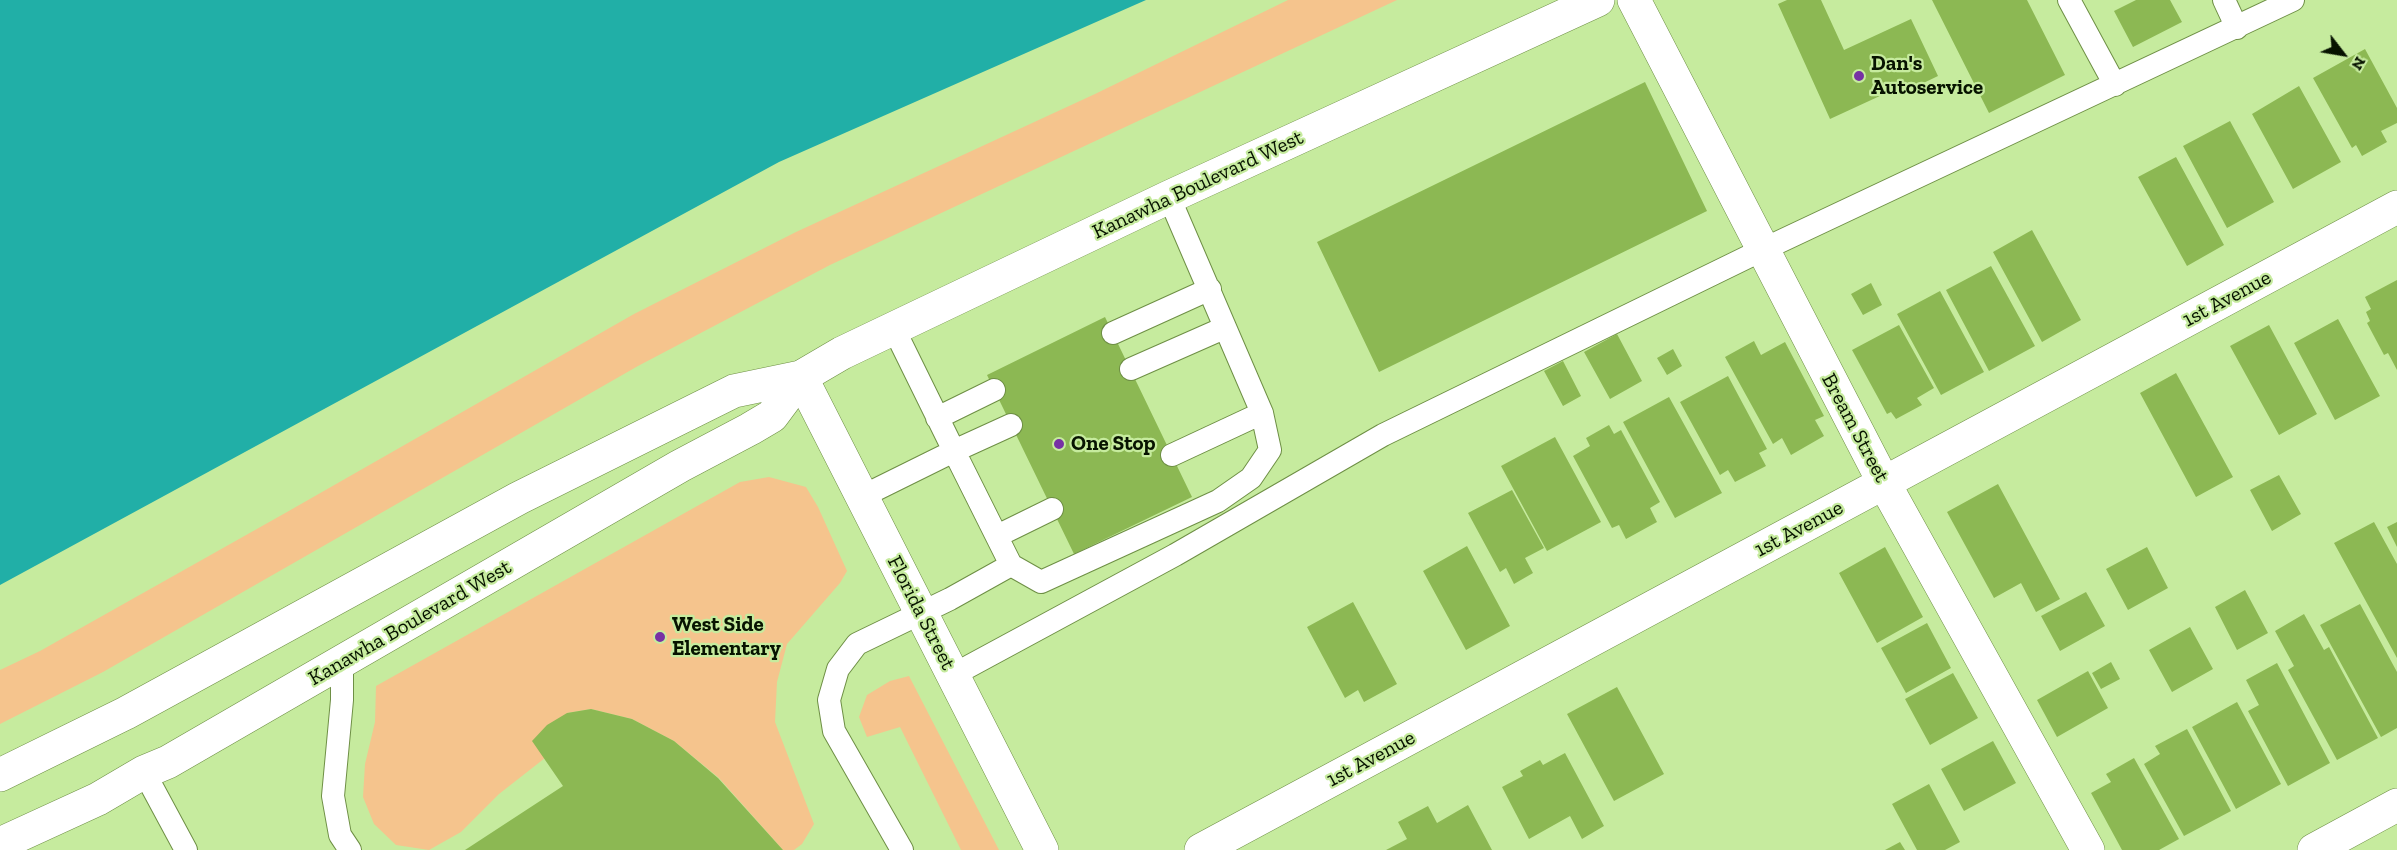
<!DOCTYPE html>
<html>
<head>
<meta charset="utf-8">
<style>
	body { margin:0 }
	#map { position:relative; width:2397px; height:850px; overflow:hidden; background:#c6eb9e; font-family:"Zilla Slab",serif }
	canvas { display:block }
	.north { position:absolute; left:2313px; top:24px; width:60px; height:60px; -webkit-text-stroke:4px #c6eb9e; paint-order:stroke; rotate:121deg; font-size:16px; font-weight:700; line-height:24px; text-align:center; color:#071300 }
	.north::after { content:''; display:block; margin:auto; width:21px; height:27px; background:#071300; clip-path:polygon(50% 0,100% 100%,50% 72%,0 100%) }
</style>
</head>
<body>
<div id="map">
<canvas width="2397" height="850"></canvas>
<div class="north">N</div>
</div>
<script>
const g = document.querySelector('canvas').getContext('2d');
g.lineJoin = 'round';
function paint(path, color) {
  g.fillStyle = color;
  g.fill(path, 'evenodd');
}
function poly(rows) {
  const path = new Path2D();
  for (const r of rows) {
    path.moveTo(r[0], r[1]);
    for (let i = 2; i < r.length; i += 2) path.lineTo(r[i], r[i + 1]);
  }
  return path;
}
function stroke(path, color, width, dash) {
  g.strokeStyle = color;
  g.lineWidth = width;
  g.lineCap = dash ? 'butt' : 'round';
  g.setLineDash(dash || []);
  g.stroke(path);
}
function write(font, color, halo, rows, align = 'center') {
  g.font = font + ' "Zilla Slab",serif';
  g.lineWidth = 4.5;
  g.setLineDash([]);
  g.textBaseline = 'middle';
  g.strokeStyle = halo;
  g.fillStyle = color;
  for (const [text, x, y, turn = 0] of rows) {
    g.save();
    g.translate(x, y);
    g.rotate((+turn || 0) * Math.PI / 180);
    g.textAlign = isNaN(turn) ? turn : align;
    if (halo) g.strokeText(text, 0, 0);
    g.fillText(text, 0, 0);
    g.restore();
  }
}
const green = poly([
	[1288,0,1397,0,830,265,638,366,103,672,0,724,0,670,40,651,287,512,634,314,796,232,1095,94],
	[769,477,806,487,818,507,847,571,840,583,787,644,777,682,775,722,814,824,802,844,794,850,783,850,719,778,674,741,632,719,591,709,567,713,545,758,499,794,461,832,429,850,396,845,374,824,363,797,365,764,375,722,376,686,740,482],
	[909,676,999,850,961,850,900,727,867,737,859,717,867,695,890,681]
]);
const water = poly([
	[0,0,1146,0,779,162,0,585]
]);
const building = poly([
	[1787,0,1821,0,1844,50,1911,19,1938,76,1911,89,1908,83,1830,119,1778,4],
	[1932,0,2027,0,2065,75,1989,113],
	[2136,0,2170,0,2182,22,2133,47,2114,11],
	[2365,49,2397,108,2397,123,2381,131,2387,142,2362,156,2356,145,2352,148,2313,78],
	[1645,82,1707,211,1379,372,1317,242],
	[2299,86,2341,162,2293,189,2252,114],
	[2230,121,2274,202,2227,228,2183,146],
	[2176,157,2224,245,2187,266,2138,177],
	[2032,230,2081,320,2042,342,1993,252],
	[1991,266,2035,346,1989,371,1946,290],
	[2397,280,2397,370,2388,353,2384,355,2367,323,2370,321,2366,312,2371,309,2365,297],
	[1871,283,1882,305,1863,315,1851,294],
	[1940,291,1984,372,1941,395,1897,314],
	[1105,317,1192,497,1074,554,987,375],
	[2338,319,2380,396,2335,420,2294,343],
	[1899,325,1934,388,1917,398,1922,405,1896,419,1891,412,1887,414,1852,350],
	[2269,325,2317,414,2279,435,2230,346],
	[1617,334,1642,381,1610,399,1584,352],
	[1754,341,1761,355,1785,342,1824,416,1815,420,1824,436,1791,455,1782,438,1773,444,1725,357],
	[1673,349,1682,366,1667,375,1657,358],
	[1563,361,1581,396,1563,406,1544,371],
	[2176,373,2233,477,2196,497,2140,393],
	[1728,376,1767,449,1759,453,1766,466,1735,482,1728,470,1720,475,1680,402],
	[1669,397,1722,493,1675,518,1623,422],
	[1609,425,1614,434,1621,430,1660,502,1650,508,1657,522,1626,539,1619,525,1612,528,1573,456,1590,446,1586,438],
	[1555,437,1601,522,1547,551,1501,466],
	[2279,475,2301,514,2272,531,2250,490],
	[1998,484,2060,599,2036,612,2021,583,1994,598,1947,512],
	[1512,490,1544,548,1525,558,1533,573,1514,584,1506,568,1500,572,1468,513],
	[2374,522,2397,564,2397,658,2334,543],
	[2397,522,2397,547,2387,527],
	[1467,546,1510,626,1466,650,1423,571],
	[1885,547,1923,617,1877,643,1839,573],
	[2147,547,2168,588,2128,610,2106,569],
	[2245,590,2268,633,2237,650,2215,607],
	[2086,592,2105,626,2060,651,2041,616],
	[1353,602,1397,684,1364,702,1358,690,1345,698,1307,627],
	[2360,604,2397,672,2397,728,2381,737,2320,625],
	[2304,614,2324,650,2329,647,2378,738,2337,760,2288,670,2294,666,2275,631],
	[1927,623,1951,668,1906,693,1881,648],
	[2190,627,2213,669,2172,692,2149,650],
	[2111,662,2120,679,2101,689,2092,673],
	[2277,663,2330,763,2288,786,2248,711,2259,705,2246,680],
	[2088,671,2108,708,2057,737,2037,700],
	[1953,673,1978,718,1930,745,1905,699],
	[1617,687,1664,774,1614,801,1567,714],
	[2237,702,2281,784,2236,809,2192,727],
	[591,709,632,719,674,741,718,778,783,850,465,850,563,786,532,741,547,725,567,713],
	[2187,729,2231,811,2184,836,2144,764,2160,754,2155,746],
	[1993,741,2016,783,1964,811,1941,769],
	[1565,753,1604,826,1582,839,1570,816,1529,839,1502,787,1523,776,1520,771,1540,760,1543,765],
	[2134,758,2179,839,2159,850,2122,850,2091,793,2111,782,2106,774],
	[1929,784,1960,842,1945,850,1917,850,1892,804],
	[1468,805,1492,850,1386,850,1407,839,1398,822,1428,806,1437,823],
	[1900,842,1905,850,1885,850]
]);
const lane = poly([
	[2069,0,2115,85],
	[2224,0,2237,28],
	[894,329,954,451,1011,425],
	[1113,333,1210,289],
	[1131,369,1224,328],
	[937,418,994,390],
	[1172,455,1262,413],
	[861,497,954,451,1011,565,950,599,857,644,838,669,829,700,834,731,902,850],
	[997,536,1052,509],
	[1011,565,1041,582,1218,501,1251,478,1270,450,1262,413,1169,197],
	[342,663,342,700,333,796,340,835,350,850],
	[953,675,1175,555,1383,435,1762,250,2293,0],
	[144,772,186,850]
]);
const street = poly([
	[1634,0,1884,483,2088,850],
	[1201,850,2397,207],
	[2314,850,2397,805]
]);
const secondary = poly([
	[801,377,1042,850]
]);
const primary = poly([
	[0,775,126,713,519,498,734,391,801,377,842,353,1169,197,1598,0],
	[0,844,98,799,144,772,168,762,680,466,750,429,772,416,801,377]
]);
const markers = [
	[1859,76,6,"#7731a4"],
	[1059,444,6,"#7731a4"],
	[660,637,6,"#7731a4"]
];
const poiNames = [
	["Dan's",1871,64],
	["Autoservice",1871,88],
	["One Stop",1071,444],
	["West Side",672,625],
	["Elementary",672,649]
];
const streetNames = [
	["Kanawha Boulevard West",1198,185,-25],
	["1st Avenue",2227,299,-28],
	["Bream Street",1855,428,62],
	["1st Avenue",1799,529,-28],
	["Florida Street",921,613,63],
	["Kanawha Boulevard West",410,623,-30],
	["1st Avenue",1371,759,-28]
];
paint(green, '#f5c48d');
paint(water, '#21afa7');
paint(building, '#8cb853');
stroke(lane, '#6e8f45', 24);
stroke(street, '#6e8f45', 34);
stroke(secondary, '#6e8f45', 34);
stroke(primary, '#6e8f45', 34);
stroke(lane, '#fff', 22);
stroke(street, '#fff', 33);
stroke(secondary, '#fff', 33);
stroke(primary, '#fff', 33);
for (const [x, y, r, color] of markers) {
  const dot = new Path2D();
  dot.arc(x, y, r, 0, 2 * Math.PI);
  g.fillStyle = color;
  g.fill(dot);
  stroke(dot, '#c6eb9e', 2);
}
write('bold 21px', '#071300', '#c6eb9e', poiNames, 'left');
write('21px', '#071300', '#c6eb9e', streetNames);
</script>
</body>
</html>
